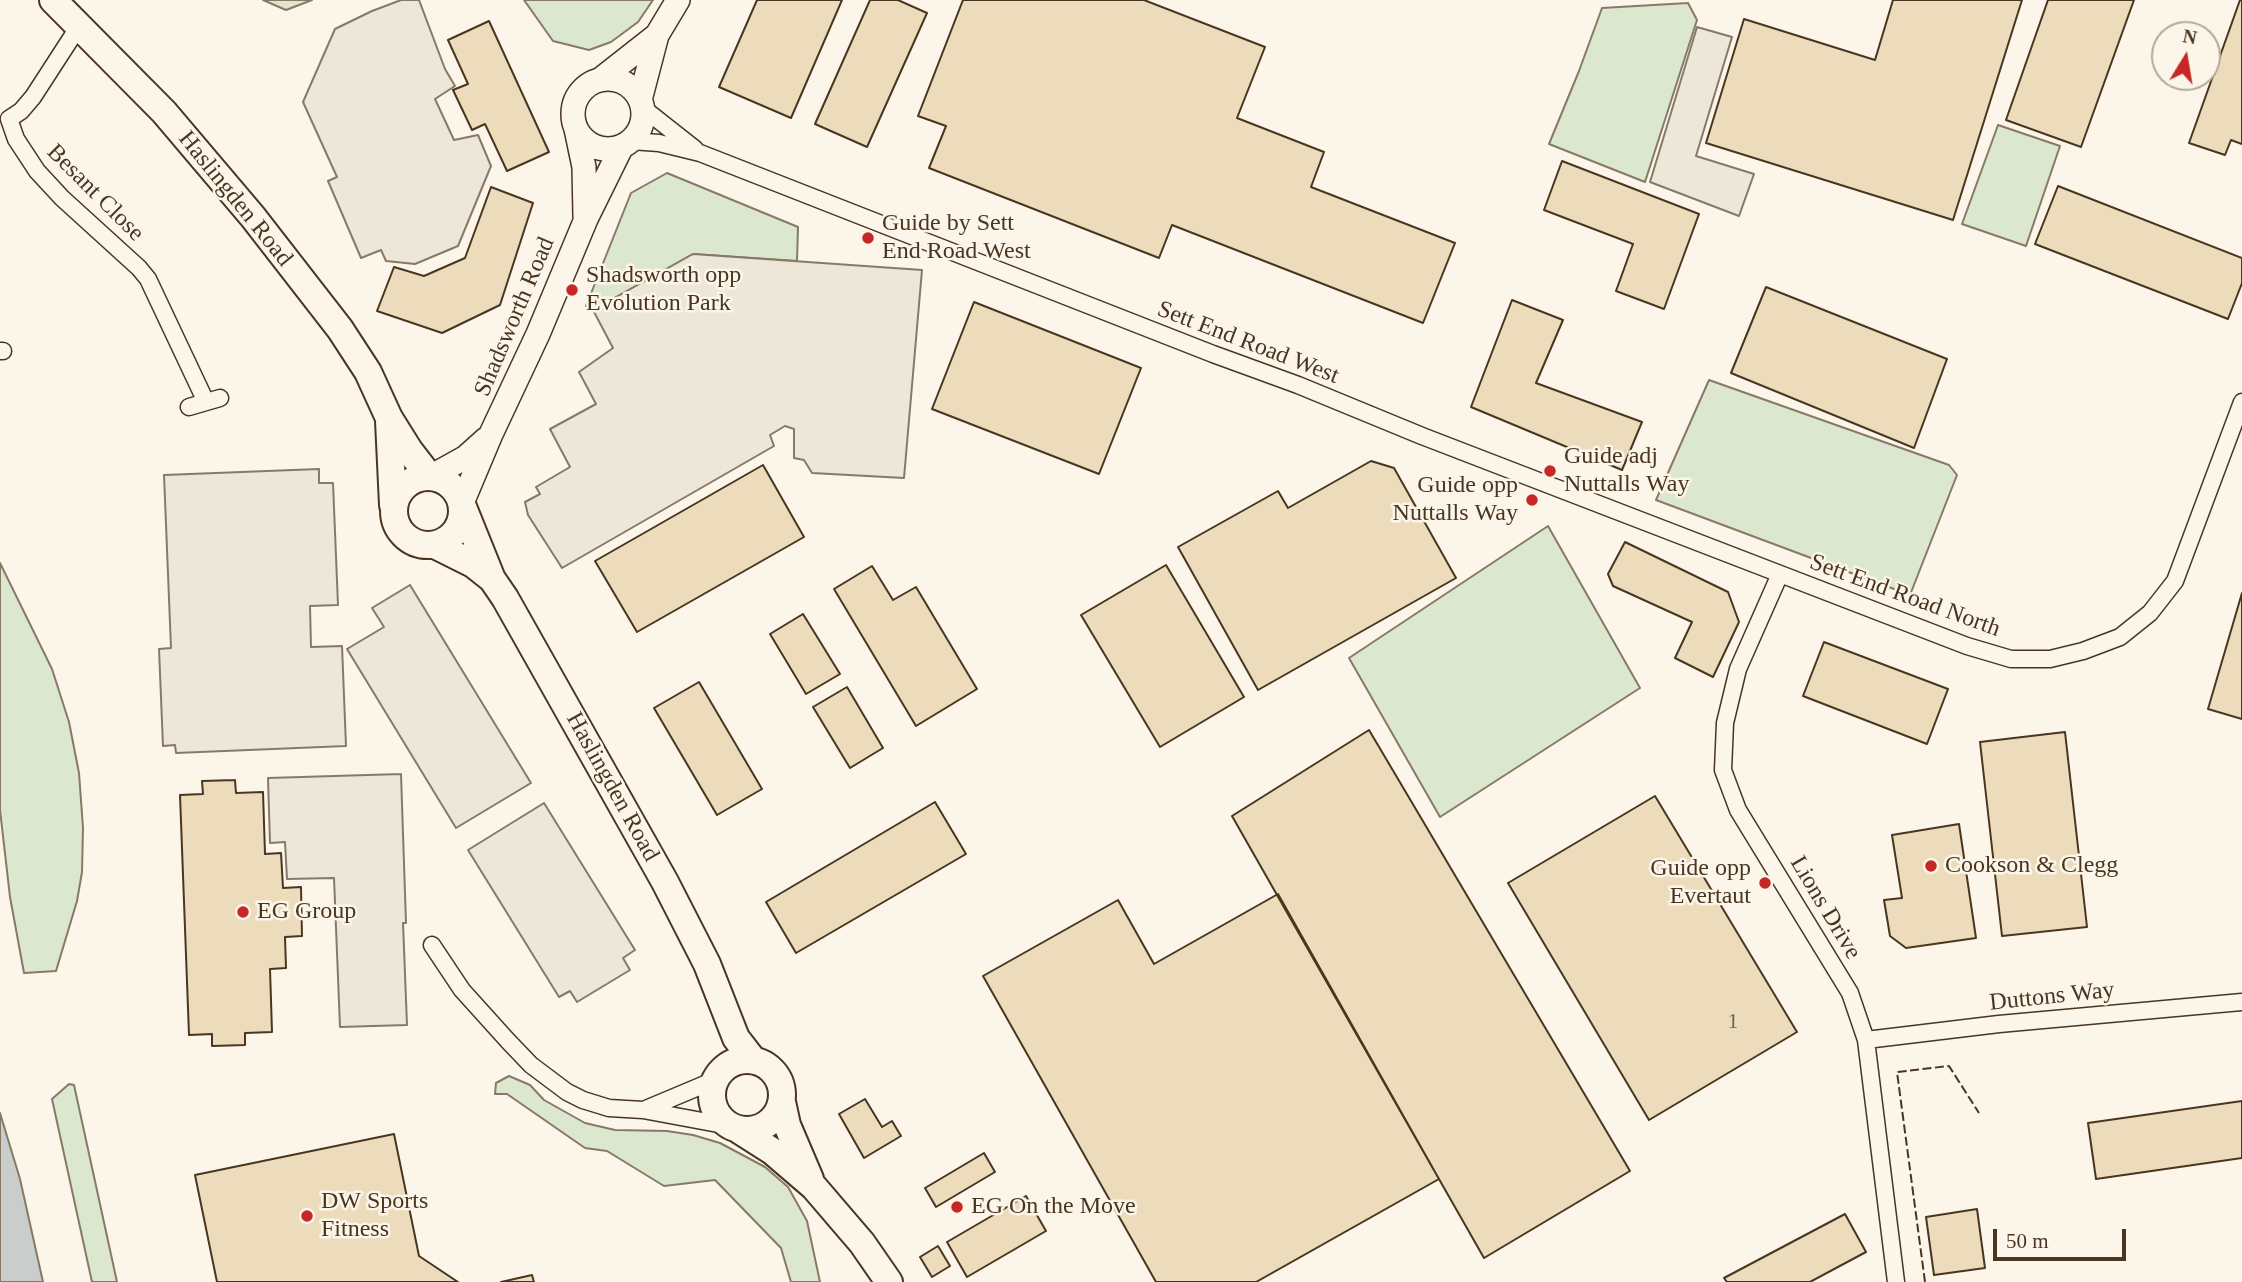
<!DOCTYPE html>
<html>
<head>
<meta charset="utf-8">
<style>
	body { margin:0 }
	#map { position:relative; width:2242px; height:1282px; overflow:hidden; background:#fbf6e9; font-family:Georgia,serif }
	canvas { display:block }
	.north { position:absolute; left:2151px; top:21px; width:70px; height:70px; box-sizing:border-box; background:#fbf6e9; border:2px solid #b4a999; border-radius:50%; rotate:11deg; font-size:19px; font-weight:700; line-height:28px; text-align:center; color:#4a3520 }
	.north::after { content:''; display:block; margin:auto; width:24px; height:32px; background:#c62828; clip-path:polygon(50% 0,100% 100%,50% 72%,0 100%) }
	.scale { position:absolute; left:1993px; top:1229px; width:133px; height:32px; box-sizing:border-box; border:4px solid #4a3520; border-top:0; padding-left:9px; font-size:21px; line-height:24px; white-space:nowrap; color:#4a3520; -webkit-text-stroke:5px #fbf6e9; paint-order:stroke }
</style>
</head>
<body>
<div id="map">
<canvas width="2242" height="1282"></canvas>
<div class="north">N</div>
<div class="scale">50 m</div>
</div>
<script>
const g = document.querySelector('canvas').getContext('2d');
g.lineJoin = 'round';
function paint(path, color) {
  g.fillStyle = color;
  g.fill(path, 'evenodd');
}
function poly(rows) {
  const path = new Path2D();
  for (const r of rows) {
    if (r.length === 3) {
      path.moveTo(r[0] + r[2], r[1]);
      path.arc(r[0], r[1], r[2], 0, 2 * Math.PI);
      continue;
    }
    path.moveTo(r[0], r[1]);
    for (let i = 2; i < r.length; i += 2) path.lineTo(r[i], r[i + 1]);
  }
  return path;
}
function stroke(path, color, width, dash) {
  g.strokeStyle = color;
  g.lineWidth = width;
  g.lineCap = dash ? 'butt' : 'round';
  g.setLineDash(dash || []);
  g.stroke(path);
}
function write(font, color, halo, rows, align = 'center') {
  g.font = font + ' Georgia,serif';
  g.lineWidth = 5;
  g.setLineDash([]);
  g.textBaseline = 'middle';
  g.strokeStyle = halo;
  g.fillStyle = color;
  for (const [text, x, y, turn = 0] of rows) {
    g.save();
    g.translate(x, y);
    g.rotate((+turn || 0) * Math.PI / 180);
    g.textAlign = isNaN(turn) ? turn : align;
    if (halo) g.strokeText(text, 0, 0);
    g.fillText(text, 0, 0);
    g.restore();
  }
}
const green = poly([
	[263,0,312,0,286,10,263,0],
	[524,0,653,0,638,22,611,42,589,50,553,41,524,0],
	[1688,3,1697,20,1645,182,1549,144,1579,71,1602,8,1688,3],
	[1998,125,2060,146,2026,246,1962,224,1998,125],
	[667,173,798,227,797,261,693,254,593,310,586,306,631,193,667,173],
	[1709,380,1949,465,1957,475,1910,595,1656,500,1709,380],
	[1548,526,1640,688,1440,817,1349,658,1548,526],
	[0,563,52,669,69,722,79,773,83,828,82,872,77,901,56,971,24,973,10,897,0,810,0,563],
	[509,1076,530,1085,544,1100,585,1123,615,1130,667,1131,693,1135,720,1143,765,1167,788,1187,807,1221,820,1282,791,1282,781,1248,715,1180,664,1186,607,1151,585,1148,507,1094,495,1094,496,1083,509,1076],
	[69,1084,74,1085,117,1282,92,1282,52,1099,69,1084]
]);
const parking = poly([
	[401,0,419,0,445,69,455,86,435,99,454,140,478,135,491,166,458,246,415,264,386,261,381,250,361,258,328,181,337,177,303,102,335,29,372,11,401,0],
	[1697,27,1732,37,1696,156,1754,174,1739,216,1650,182,1697,27],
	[693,254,922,270,904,478,812,473,804,460,794,458,794,429,785,426,770,435,774,446,562,568,528,515,525,502,540,494,536,487,570,467,550,429,596,404,579,372,613,348,593,310,693,254],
	[319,469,319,483,333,483,338,605,310,606,311,647,342,646,346,746,176,753,175,745,163,746,159,649,171,648,164,475,319,469],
	[410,585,531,783,456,828,347,649,384,627,372,608,410,585],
	[401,774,406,923,403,923,407,1025,340,1027,334,878,287,879,285,842,270,843,268,778,401,774],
	[544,803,635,950,623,958,630,970,577,1002,570,991,559,997,468,850,544,803]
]);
const water = poly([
	[0,1113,20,1179,43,1282,0,1282,0,1113]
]);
const building = poly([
	[757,0,842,0,791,118,719,87,757,0],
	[870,0,898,0,927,13,867,147,815,124,870,0],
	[963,0,1144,0,1265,47,1237,118,1324,152,1311,187,1455,243,1423,323,1172,225,1159,258,929,168,946,126,918,116,963,0],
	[1893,0,2022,0,1953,220,1706,143,1744,19,1875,60,1893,0],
	[2048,0,2134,0,2081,147,2006,120,2048,0],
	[2240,0,2242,0,2242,144,2231,140,2225,155,2189,143,2240,0],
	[489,21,549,152,507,171,485,124,472,130,453,90,468,84,448,40,489,21],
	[1562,161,1699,214,1664,309,1616,291,1633,244,1544,210,1562,161],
	[2058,186,2242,258,2242,283,2228,319,2035,244,2058,186],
	[491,187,533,203,500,305,442,333,377,311,394,267,424,276,465,258,491,187],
	[1766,287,1947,359,1914,448,1731,373,1766,287],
	[1512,300,1563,320,1536,383,1642,422,1622,470,1471,407,1512,300],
	[974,302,1141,368,1099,474,932,409,974,302],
	[1371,461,1394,468,1456,578,1258,690,1178,547,1278,491,1288,508,1371,461],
	[763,465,804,537,637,632,595,561,763,465],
	[1625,542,1728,592,1739,622,1713,677,1675,658,1692,622,1613,586,1608,574,1625,542],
	[1166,565,1244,697,1160,747,1081,615,1166,565],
	[872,566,893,600,916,587,977,689,916,726,834,589,872,566],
	[2242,593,2242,719,2208,709,2242,593],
	[803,614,840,674,806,694,770,634,803,614],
	[1824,642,1948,689,1927,744,1803,696,1824,642],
	[699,682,762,789,717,815,654,708,699,682],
	[847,687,883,748,850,768,813,707,847,687],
	[1369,730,1630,1171,1484,1258,1232,816,1369,730],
	[2065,732,2087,927,2002,936,1980,742,2065,732],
	[235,780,236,793,263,792,265,854,281,853,283,888,301,887,302,936,285,937,286,968,270,969,272,1032,245,1033,245,1045,212,1046,212,1034,189,1035,180,795,203,794,202,781,235,780],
	[1655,796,1797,1032,1649,1120,1508,883,1655,796],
	[935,802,966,854,796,953,766,902,935,802],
	[1959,824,1976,938,1906,948,1890,936,1884,900,1902,898,1892,835,1959,824],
	[1278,894,1439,1179,1256,1282,1156,1282,983,976,1118,900,1154,964,1278,894],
	[865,1099,882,1127,892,1121,901,1136,864,1158,839,1114,865,1099],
	[2242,1101,2242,1158,2096,1179,2088,1123,2242,1101],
	[394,1134,419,1256,458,1282,217,1282,195,1175,394,1134],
	[984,1153,995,1172,936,1207,925,1188,984,1153],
	[1026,1196,1046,1231,967,1277,947,1242,1026,1196],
	[1977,1209,1985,1268,1934,1275,1926,1217,1977,1209],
	[1845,1214,1866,1252,1810,1282,1727,1282,1724,1278,1845,1214],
	[938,1246,950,1266,932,1277,920,1257,938,1246],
	[532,1275,534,1282,501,1282,532,1275]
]);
const minor = poly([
	[79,26,33,97,21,111,9,119,16,139,37,171,62,198,139,268,148,279,206,402],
	[643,108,695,149],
	[631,141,659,143,700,153,1213,354,1298,385,1422,436,1967,646,2011,659,2050,659,2083,651,2120,637,2150,613,2175,581,2242,402],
	[0,351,3,351],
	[189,407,220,398],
	[1780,574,1738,669,1725,723,1723,770,1738,810,1850,993,1866,1040,1896,1282],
	[432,945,462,990,508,1041,531,1065,567,1092,583,1100,609,1108,643,1110,729,1126],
	[1866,1040,1999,1024,2242,1002],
	[646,1109,715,1080]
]);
const secondary = poly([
	[608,114,35],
	[601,79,657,35],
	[640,100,657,35,678,0],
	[576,129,584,167,585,216],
	[432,476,466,457,486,439],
	[462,503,491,434,538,334,586,219,622,146]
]);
const trunk = poly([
	[53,0,164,112,253,217,340,329,368,372,389,418,409,450,429,476],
	[389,421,393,505],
	[428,511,34],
	[463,507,492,579,505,598,665,882,707,964,736,1038,753,1060],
	[435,545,473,564,492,579],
	[747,1095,35],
	[782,1102,787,1125,810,1179],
	[739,1130,772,1151,814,1187,862,1243,889,1282]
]);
const fence = poly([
	[1925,1282,1897,1072,1949,1066,1979,1113]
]);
const markers = [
	[868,238,7,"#c62828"],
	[572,290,7,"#c62828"],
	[1550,471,7,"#c62828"],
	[1532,500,7,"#c62828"],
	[1931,866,7,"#c62828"],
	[1765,883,7,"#c62828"],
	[243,912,7,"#c62828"],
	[957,1207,7,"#c62828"],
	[307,1216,7,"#c62828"]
];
const numberNames = [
	["1",1733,1022]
];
const streetNames = [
	["Besant Close",95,193,45],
	["Haslingden Road",235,199,51],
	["Shadsworth Road",515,317,-67],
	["Sett End Road West",1248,343,21],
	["Sett End Road North",1905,596,20],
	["Haslingden Road",612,787,61],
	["Lions Drive",1825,908,59],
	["Duttons Way",2052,997,-6]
];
const poiNames = [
	["Guide by Sett",882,224],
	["End Road West",882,252],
	["Shadsworth opp",586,276],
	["Evolution Park",586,304],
	["Guide adj",1564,457],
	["Nuttalls Way",1564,485],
	["Guide opp",1518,486,"right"],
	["Nuttalls Way",1518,514,"right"],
	["Cookson & Clegg",1945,866],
	["Guide opp",1751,869,"right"],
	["Evertaut",1751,897,"right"],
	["EG Group",257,912],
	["DW Sports",321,1202],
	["Fitness",321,1230],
	["EG On the Move",971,1207]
];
paint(green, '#dce7d0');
stroke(green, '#887966', 2);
paint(parking, '#ede7d9');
stroke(parking, '#887966', 2);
paint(water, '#c9cecd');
stroke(water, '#887966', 2);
paint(building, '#ecdcbc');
stroke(building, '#4a3520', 2);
stroke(minor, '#4a3520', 19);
stroke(secondary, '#4a3520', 26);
stroke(trunk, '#4a3520', 30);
stroke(minor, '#fbf6e9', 16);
stroke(secondary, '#fbf6e9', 23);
stroke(trunk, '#fbf6e9', 26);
stroke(fence, '#4a3520', 2, [9, 3.5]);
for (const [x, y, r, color] of markers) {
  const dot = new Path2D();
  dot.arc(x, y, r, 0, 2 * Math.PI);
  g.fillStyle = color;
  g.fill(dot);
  stroke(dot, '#fbf6e9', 2.5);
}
write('21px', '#725f47', null, numberNames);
write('24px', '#4a3520', '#fbf6e9', streetNames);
write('24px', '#4a3520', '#fbf6e9', poiNames, 'left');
</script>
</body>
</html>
